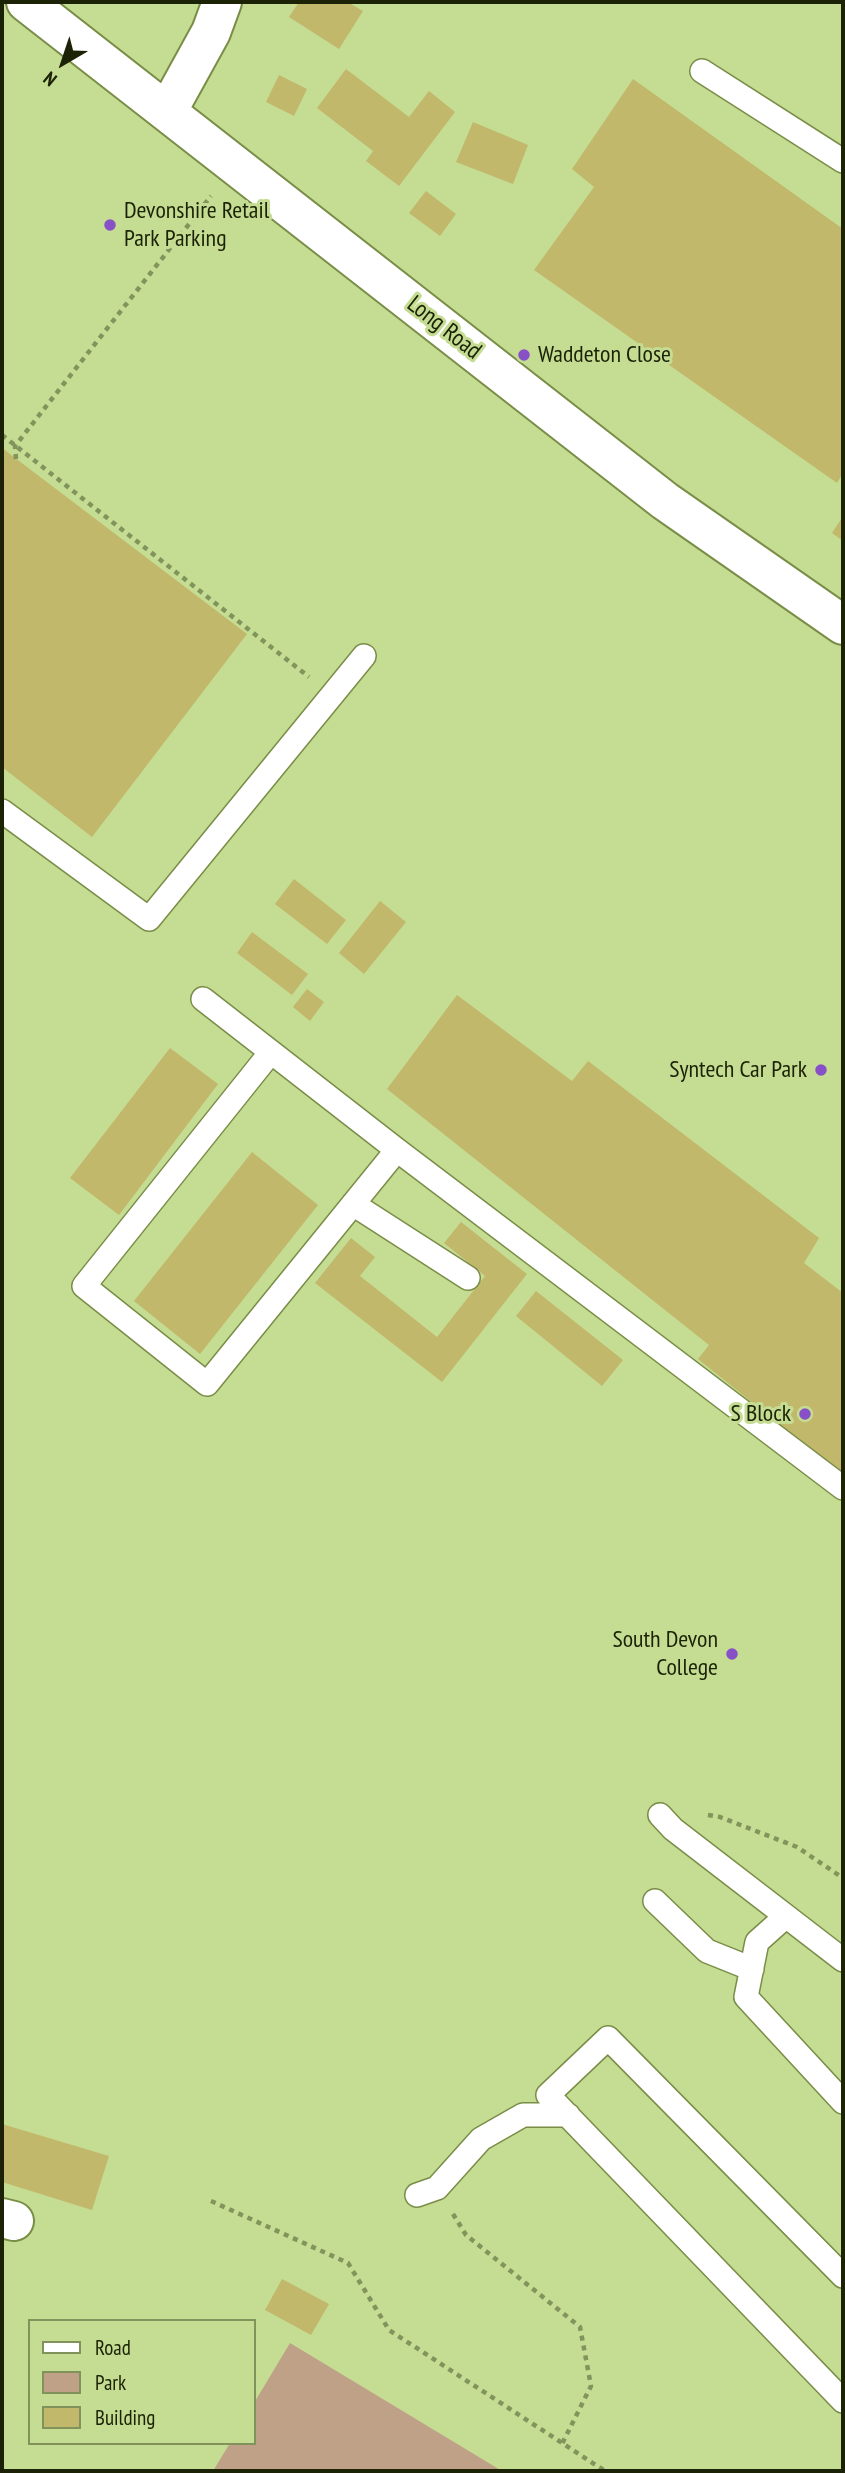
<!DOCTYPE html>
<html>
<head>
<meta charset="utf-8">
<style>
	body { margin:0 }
	#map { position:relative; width:845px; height:2473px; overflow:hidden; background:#c5dc93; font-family:"PT Sans Narrow",sans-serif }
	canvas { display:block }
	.frame { position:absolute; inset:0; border:4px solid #1b2205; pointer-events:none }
	.legend { position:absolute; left:28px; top:2319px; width:228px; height:126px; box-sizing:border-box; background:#c5dc93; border:2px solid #81925a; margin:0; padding:9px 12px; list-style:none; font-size:21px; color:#1b2205 }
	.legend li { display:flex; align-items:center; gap:14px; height:35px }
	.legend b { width:35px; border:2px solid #81925a }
	.north { position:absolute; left:28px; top:28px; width:70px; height:70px; -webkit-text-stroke:5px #c5dc93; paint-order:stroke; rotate:219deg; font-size:19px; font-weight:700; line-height:28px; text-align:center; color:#1b2205 }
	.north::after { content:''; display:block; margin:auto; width:24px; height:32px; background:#1b2205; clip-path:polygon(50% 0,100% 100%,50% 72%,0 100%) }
</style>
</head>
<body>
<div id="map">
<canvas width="845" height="2473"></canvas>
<div class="frame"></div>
<ul class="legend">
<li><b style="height:9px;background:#fff"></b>Road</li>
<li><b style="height:19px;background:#bfa187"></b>Park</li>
<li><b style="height:19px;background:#c1b86b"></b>Building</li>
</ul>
<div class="north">N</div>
</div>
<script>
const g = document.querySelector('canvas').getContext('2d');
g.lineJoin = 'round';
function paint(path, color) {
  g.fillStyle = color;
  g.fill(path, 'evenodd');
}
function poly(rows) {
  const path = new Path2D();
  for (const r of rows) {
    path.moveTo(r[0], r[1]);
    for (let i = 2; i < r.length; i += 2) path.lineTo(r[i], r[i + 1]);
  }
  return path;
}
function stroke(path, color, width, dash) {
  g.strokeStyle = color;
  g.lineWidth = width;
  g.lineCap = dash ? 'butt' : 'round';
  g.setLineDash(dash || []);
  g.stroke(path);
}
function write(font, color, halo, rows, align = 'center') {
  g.font = font + ' "PT Sans Narrow",sans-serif';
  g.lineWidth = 6;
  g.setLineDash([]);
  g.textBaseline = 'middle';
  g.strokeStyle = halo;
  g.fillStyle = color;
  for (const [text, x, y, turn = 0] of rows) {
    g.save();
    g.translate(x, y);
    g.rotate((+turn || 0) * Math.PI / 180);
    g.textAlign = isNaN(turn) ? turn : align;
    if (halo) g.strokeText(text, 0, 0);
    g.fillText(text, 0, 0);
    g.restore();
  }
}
const green = poly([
	[290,2343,502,2471,213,2471,230,2443,254,2443,254,2403]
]);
const building = poly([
	[299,2,353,2,351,4,363,11,339,49,289,17],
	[346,69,409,117,429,91,455,112,399,186,366,161,373,151,317,108],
	[279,75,307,89,294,116,266,102],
	[633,79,843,229,843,473,837,483,534,270,594,187,572,169],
	[473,122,528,145,513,184,456,162],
	[426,191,456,214,440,236,409,213],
	[2,448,247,634,92,837,2,767],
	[843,516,843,541,832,533],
	[294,879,346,920,327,944,275,904],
	[380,901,406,922,364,974,339,953],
	[252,932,308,974,292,995,237,953],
	[307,989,324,1002,310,1021,293,1007],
	[457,995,572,1081,588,1061,819,1238,804,1263,843,1293,843,1469,840,1473,698,1359,709,1345,387,1089],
	[170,1048,218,1084,119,1215,70,1178],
	[252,1152,318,1205,200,1354,134,1301],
	[461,1222,527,1274,442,1382,315,1283,351,1238,375,1257,360,1276,437,1337,485,1276,444,1243],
	[536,1291,623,1360,602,1386,516,1316],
	[2,2124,109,2156,92,2210,2,2182],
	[282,2279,329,2304,311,2335,265,2310]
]);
const path = poly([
	[2,435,309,677],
	[16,459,15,446,211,196],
	[708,1815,720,1817,797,1847,843,1878],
	[211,2201,348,2263,389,2330,605,2471],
	[453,2214,466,2235,580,2327,591,2386,562,2444]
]);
const service = poly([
	[702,71,843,161],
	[2,811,149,919,364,656],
	[203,999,397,1150,843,1488],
	[271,1052,84,1286,207,1384,397,1150],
	[353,1204,468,1278],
	[660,1815,673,1829,843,1960],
	[655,1901,707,1951,752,1969],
	[785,1917,757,1942,746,1997,843,2102],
	[417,2195,437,2188,481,2139,523,2115,568,2115],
	[843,2276,608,2038,548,2095,843,2401]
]);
const minor = poly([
	[26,2,665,501,843,625],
	[168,110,211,32,222,2],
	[2,2218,14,2221]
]);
const markers = [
	[110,225,7,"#8850c7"],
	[524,355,7,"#8850c7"],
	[821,1070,7,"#8850c7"],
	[805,1414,7,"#8850c7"],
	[732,1654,7,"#8850c7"]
];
const poiNames = [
	["Devonshire Retail",124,211,"left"],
	["Park Parking",124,239,"left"],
	["Waddeton Close",538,355,"left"],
	["Syntech Car Park",807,1070],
	["S Block",791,1414],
	["South Devon",718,1640],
	["College",718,1668]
];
const streetNames = [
	["Long Road",444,328,38]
];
paint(green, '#bfa187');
paint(building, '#c1b86b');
stroke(service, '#798d47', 26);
stroke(minor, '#798d47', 42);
stroke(path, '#82935b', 4.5, [5, 5]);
stroke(service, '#fff', 23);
stroke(minor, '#fff', 38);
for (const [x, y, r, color] of markers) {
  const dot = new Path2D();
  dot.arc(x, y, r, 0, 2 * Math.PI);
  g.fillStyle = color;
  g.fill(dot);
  stroke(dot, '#c5dc93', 2.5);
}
write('24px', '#1b2205', '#c5dc93', poiNames, 'right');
write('24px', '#1b2205', '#c5dc93', streetNames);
</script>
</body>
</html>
